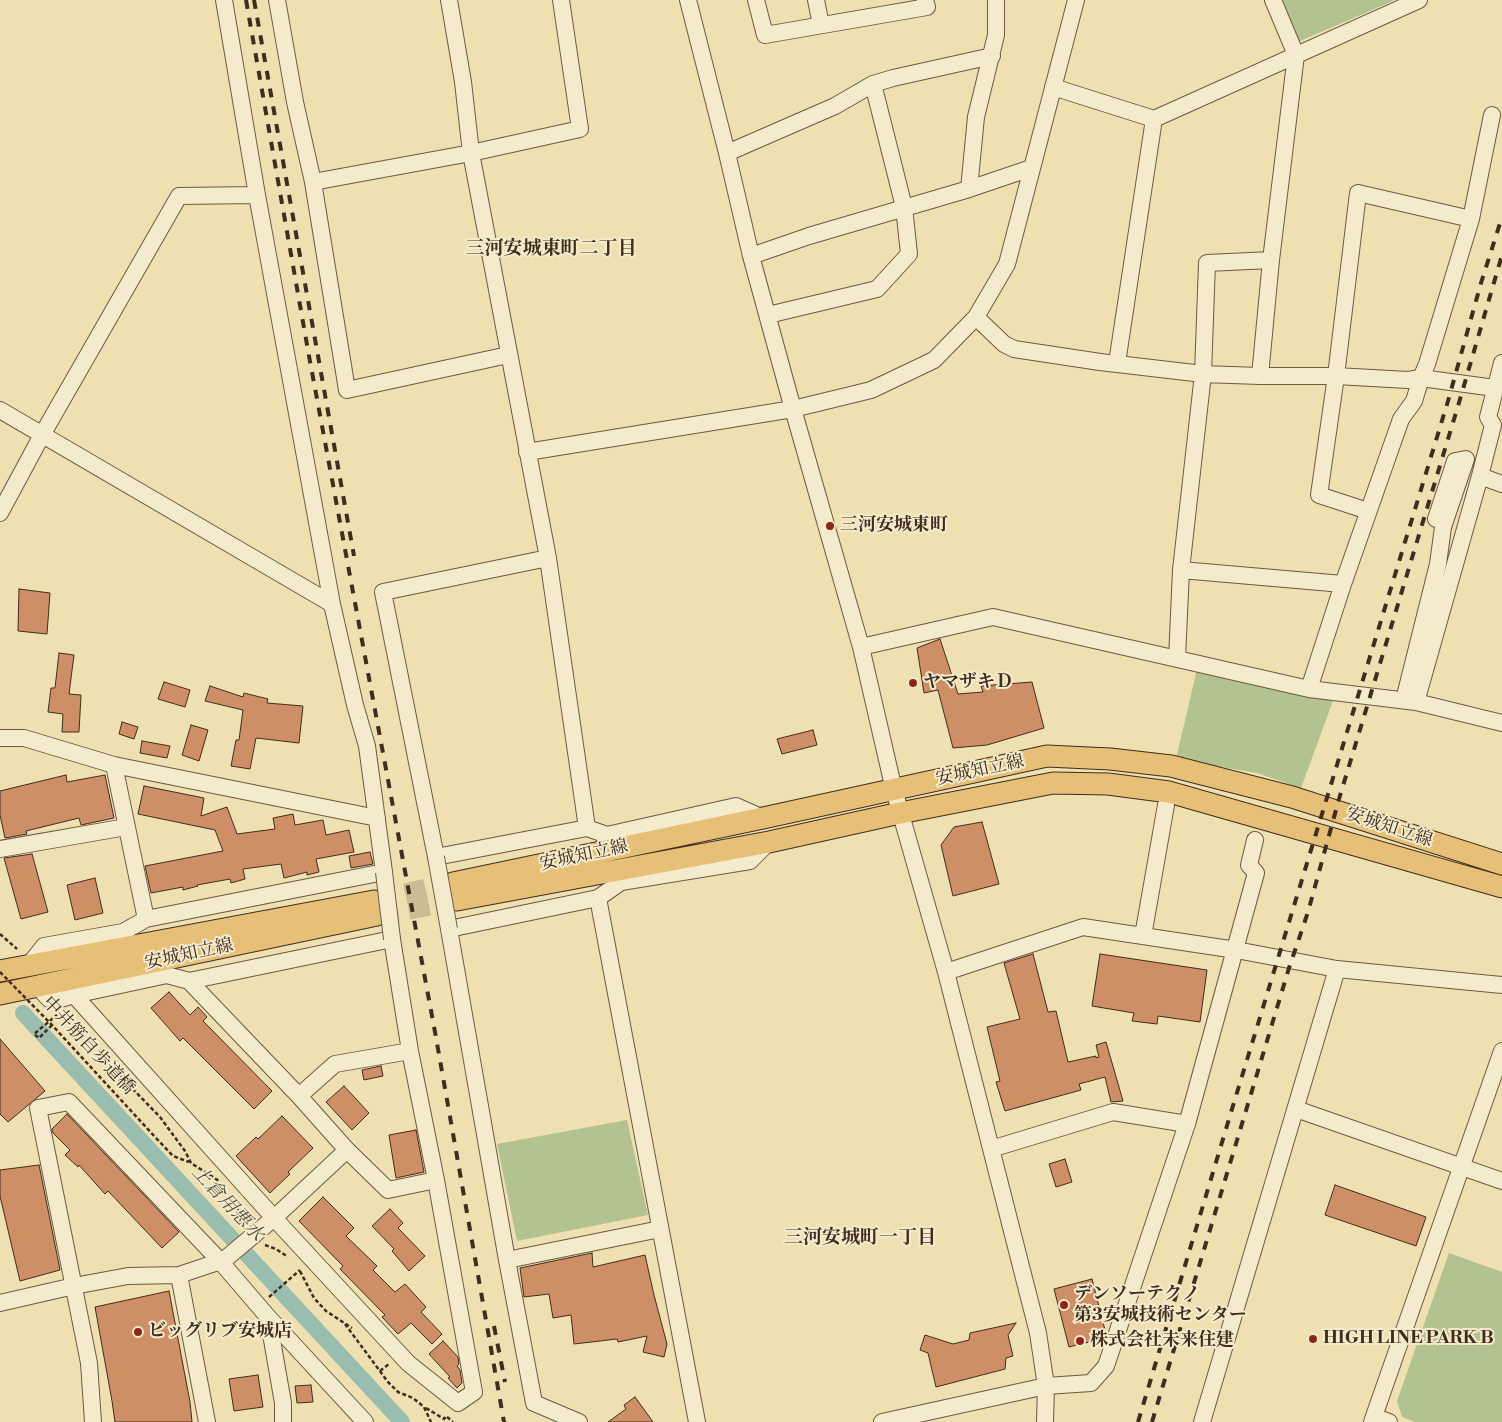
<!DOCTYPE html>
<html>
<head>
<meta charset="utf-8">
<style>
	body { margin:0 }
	canvas { display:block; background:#eee0b1 }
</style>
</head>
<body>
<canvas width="1502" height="1422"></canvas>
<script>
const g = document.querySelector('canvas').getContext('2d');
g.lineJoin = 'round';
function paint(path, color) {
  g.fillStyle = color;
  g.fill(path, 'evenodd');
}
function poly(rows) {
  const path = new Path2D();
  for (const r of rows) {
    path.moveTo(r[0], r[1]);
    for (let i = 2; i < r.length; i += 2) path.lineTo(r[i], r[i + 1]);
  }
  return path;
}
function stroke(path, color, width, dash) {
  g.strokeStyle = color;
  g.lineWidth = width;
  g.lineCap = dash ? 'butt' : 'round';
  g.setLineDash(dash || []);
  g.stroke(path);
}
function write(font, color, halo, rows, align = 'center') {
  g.font = font + ' "Libre Bodoni","Noto Serif JP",serif';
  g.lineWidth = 4;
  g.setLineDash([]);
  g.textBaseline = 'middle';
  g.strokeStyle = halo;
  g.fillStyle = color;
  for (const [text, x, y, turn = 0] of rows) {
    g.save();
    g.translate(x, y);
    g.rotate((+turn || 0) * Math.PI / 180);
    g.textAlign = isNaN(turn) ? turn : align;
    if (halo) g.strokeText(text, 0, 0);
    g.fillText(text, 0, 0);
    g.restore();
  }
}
const green = poly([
	[1278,0,1393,0,1393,1,1291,45],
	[1197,669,1334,698,1301,788,1257,773,1176,759],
	[627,1120,648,1215,517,1241,497,1144],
	[1449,1253,1502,1272,1502,1422,1415,1422,1402,1417,1397,1401]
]);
const canal = poly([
	[23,1013,402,1422]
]);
const building = poly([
	[19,589,50,593,47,634,18,631,19,589],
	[940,639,958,694,983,692,981,686,1032,682,1044,728,987,745,953,748,938,690,924,693,917,648,940,639],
	[59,653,74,655,69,694,81,695,79,732,62,732,63,714,48,712,51,688,55,688,59,653],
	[164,682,190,690,185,707,158,699,164,682],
	[210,686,243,697,244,693,268,699,267,703,303,706,299,743,256,738,250,769,231,766,236,740,239,740,243,710,205,701,210,686],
	[122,722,138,727,134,739,119,734,122,722],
	[191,725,208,730,199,761,182,755,191,725],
	[813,730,817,745,782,754,777,739,813,730],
	[142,741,170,746,167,758,140,753,142,741],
	[66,775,67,782,105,775,114,818,81,825,79,818,26,831,27,834,5,838,0,815,0,791,66,775],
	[144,786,204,798,201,816,227,807,237,834,275,829,273,818,293,814,295,825,323,820,326,835,349,830,354,852,316,859,319,872,307,875,307,872,284,878,281,864,243,869,245,879,231,883,230,879,197,885,198,886,183,890,183,887,151,893,145,866,223,851,215,830,138,814,144,786],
	[982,822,999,884,953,896,941,845,954,827,982,822],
	[370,852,373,864,351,868,349,856,370,852],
	[32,854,48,912,21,919,4,858,32,854],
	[95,878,103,913,75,920,67,885,95,878],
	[1033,954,1048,1012,1056,1011,1068,1062,1096,1056,1096,1058,1099,1057,1096,1045,1106,1042,1123,1101,1111,1102,1105,1077,1079,1084,1081,1090,1005,1111,996,1082,1000,1081,987,1027,1020,1019,1004,963,1033,954],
	[1100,954,1207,970,1200,1022,1158,1016,1157,1024,1132,1021,1134,1013,1092,1006,1100,954],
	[169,992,190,1015,198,1007,207,1017,203,1021,272,1091,254,1109,183,1038,180,1041,151,1008,169,992],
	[0,1039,45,1091,8,1122,0,1114,0,1039],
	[381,1066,383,1076,364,1080,362,1070,381,1066],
	[344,1086,369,1113,352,1130,326,1102,344,1086],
	[67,1114,179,1232,162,1248,108,1191,105,1194,79,1165,78,1167,65,1155,70,1150,53,1133,52,1129,67,1114],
	[282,1116,313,1148,288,1172,290,1174,270,1193,236,1156,256,1137,258,1139,282,1116],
	[416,1130,424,1172,396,1178,389,1135,416,1130],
	[1065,1159,1072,1182,1056,1187,1049,1164,1065,1159],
	[39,1165,60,1270,20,1281,0,1196,0,1170,39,1165],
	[1335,1185,1426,1217,1416,1246,1325,1215,1335,1185],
	[323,1197,354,1228,346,1236,377,1266,373,1270,395,1292,405,1284,426,1307,421,1312,442,1334,432,1344,411,1323,398,1334,382,1317,385,1315,340,1269,343,1266,299,1221,323,1197],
	[390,1209,403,1223,398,1228,425,1256,409,1271,392,1251,394,1249,372,1226,390,1209],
	[592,1253,593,1267,645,1255,654,1295,667,1344,664,1357,643,1352,647,1336,618,1342,617,1339,574,1344,571,1315,553,1318,549,1294,524,1297,520,1268,592,1253],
	[1092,1279,1106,1334,1105,1338,1069,1347,1054,1289,1092,1279],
	[169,1291,190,1402,192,1422,115,1422,112,1401,95,1307,169,1291],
	[1016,1323,1008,1335,1013,1356,1006,1358,1005,1369,936,1387,928,1353,920,1350,925,1335,953,1344,969,1340,970,1333,1016,1323],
	[443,1341,458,1357,459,1364,457,1366,460,1370,462,1383,457,1388,448,1378,450,1377,429,1354,443,1341],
	[258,1375,263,1407,234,1411,229,1379,258,1375],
	[311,1385,313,1402,297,1403,295,1386,311,1385],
	[635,1397,653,1422,608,1422,626,1409,624,1405,635,1397]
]);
const majorTunnel = poly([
	[374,901,453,883],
	[377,915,457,900]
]);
const path = poly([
	[0,934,17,949],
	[52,1025,39,1038,34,1034,57,1015],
	[95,1044,125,1081,160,1117,185,1151,191,1163,219,1181],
	[156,1138,173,1156,189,1162],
	[236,1200,239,1216,244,1222],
	[265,1245,276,1249,288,1257],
	[300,1271,314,1298,326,1311,352,1328],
	[269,1297,300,1270],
	[345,1324,388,1382,398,1392,413,1398,424,1407,431,1422],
	[380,1371,389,1364],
	[426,1408,444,1419,446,1416,453,1422]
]);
const minor = poly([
	[277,0,295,102,313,182,347,390,508,355],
	[449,0,463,82,471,153,548,558,587,828],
	[688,0,727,153,751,256,793,409,861,647,894,790,946,972,1038,1333,1046,1386,1045,1422],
	[756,0,765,35,927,7,925,0],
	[816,0,821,25],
	[1053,87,1154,119,1419,0],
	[727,153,835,106,873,84,893,78,992,56],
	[313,182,471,153,580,129,561,0],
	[969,189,976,117,996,35,996,0],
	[751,256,809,236,969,189,1031,168],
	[768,315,877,289,909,254,904,207,873,84],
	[976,317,1004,344,1014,349,1100,362,1203,374,1260,376,1336,376,1408,380,1421,378,1495,388],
	[1117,363,1154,119],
	[1260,376,1271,260,1296,55,1273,0],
	[0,410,332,604],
	[527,452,793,409,871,390,934,360,976,317,1007,264,1076,0],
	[1480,476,1502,484],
	[1368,511,1319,495,1336,376,1358,193,1471,219],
	[0,513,42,435,179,196,257,195],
	[548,558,383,592,436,857,587,828,607,835,736,806,763,818],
	[1181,570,1343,584],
	[861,647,993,617,1309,689,1416,702,1502,723],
	[1177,659,1181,570,1203,374,1207,263,1271,260],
	[1309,689,1343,584,1401,419,1414,401,1421,378,1427,364,1471,219,1492,115],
	[1404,700,1438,564,1443,527,1466,459,1455,461,1436,519],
	[1416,702,1480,476,1493,425,1488,417,1502,363],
	[0,738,24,738,114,765,377,818],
	[114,765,146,919],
	[0,849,126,827],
	[598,898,697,1422],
	[1143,936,1166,805],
	[29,965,44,946,123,932,146,919,384,872,367,746,355,705,332,604,257,195,224,0],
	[946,972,1083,927,1236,950,1337,969],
	[189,981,299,1096,347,1150,388,1190,436,1180],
	[38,987,49,999,57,1000,74,995,167,975,189,981,392,939,410,1051,436,1180,474,1392,458,1403,408,1363,274,1218,74,995],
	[299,1096,335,1064,410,1051],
	[1296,1109,1502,1181],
	[991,1149,1113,1112,1187,1124],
	[507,1260,660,1229],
	[179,1275,207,1422],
	[0,1303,74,1286,128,1276,179,1275,224,1260,274,1218,347,1150],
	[268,1317,283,1403,283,1422],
	[1375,1417,1389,1422],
	[93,1422,89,1363,38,1108,69,1102,220,1261,268,1317,365,1422],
	[579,1422,534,1403,507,1260,449,929,598,898,621,882,750,861,769,842],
	[882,1422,1046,1386,1091,1383,1106,1366,1187,1124,1256,873,1249,865,1255,840],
	[1202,1422,1337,969,1502,985],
	[1372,1422,1502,1051]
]);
const major = poly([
	[453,883,763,818,1047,756,1110,759,1171,766,1292,797,1502,864],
	[457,900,769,842,900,813,1053,783,1108,784,1169,792,1502,887],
	[0,971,374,901],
	[0,994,377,915]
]);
const rail = poly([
	[246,0,309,356,435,1032,504,1422],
	[254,0,354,556],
	[494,1326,505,1382],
	[1138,1422,1232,1109,1448,401,1481,283,1502,217],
	[1152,1422,1289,968,1308,912,1339,799,1458,406,1502,255]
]);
const pathBridge = poly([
	[0,972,52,1025,156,1138]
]);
const minorBridge = poly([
	[436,857,449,929],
	[384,872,392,939]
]);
const markers = [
	[830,526,5,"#8f2418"],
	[913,683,5,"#8f2418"],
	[1064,1305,5,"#8f2418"],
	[138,1332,5,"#8f2418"],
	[1313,1339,5,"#8f2418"],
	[1080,1341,5,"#8f2418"]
];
const poiNames = [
	["三河安城東町",840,526],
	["ヤマザキＤ",923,683],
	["デンソーテクノ",1074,1295],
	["第3安城技術センター",1074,1316],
	["ビッグリブ安城店",148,1332],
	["HIGH LINE PARK B",1323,1339],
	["株式会社未来住建",1090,1341]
];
const streetNames = [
	["安城知立線",980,771,-12],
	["安城知立線",1389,828,18],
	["安城知立線",584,856,-12],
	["安城知立線",189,955,-12],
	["中井筋自歩道橋",88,1046,47]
];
const neighbourhoodNames = [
	["三河安城東町二丁目",551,249],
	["三河安城町一丁目",860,1238]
];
const waterNames = [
	["上倉用悪水",227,1204,47]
];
paint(green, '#b3c390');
stroke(canal, '#99bdae', 16);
paint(building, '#cf8f66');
stroke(building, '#412c1e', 1);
stroke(majorTunnel, '#cbbc94', 21, [21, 11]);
stroke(minor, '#6c5943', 18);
stroke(major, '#412c1e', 23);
stroke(path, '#412c1e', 2.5, [4, 2.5]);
stroke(minor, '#f4ebcc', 16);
stroke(major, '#e7c078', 21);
stroke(rail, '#412c1e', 4, [9, 9]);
stroke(minorBridge, '#6c5943', 18, []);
stroke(pathBridge, '#412c1e', 2.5, [4, 2.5]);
stroke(minorBridge, '#f4ebcc', 16);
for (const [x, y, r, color] of markers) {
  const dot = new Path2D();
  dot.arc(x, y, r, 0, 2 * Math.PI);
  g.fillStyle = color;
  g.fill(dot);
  stroke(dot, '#f4ebcc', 2);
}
write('bold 18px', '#412c1e', '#f4ebcc', poiNames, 'left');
write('18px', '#412c1e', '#f4ebcc', streetNames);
write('bold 19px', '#412c1e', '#f4ebcc', neighbourhoodNames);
write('italic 19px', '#575042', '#f4ebcc', waterNames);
</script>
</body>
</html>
